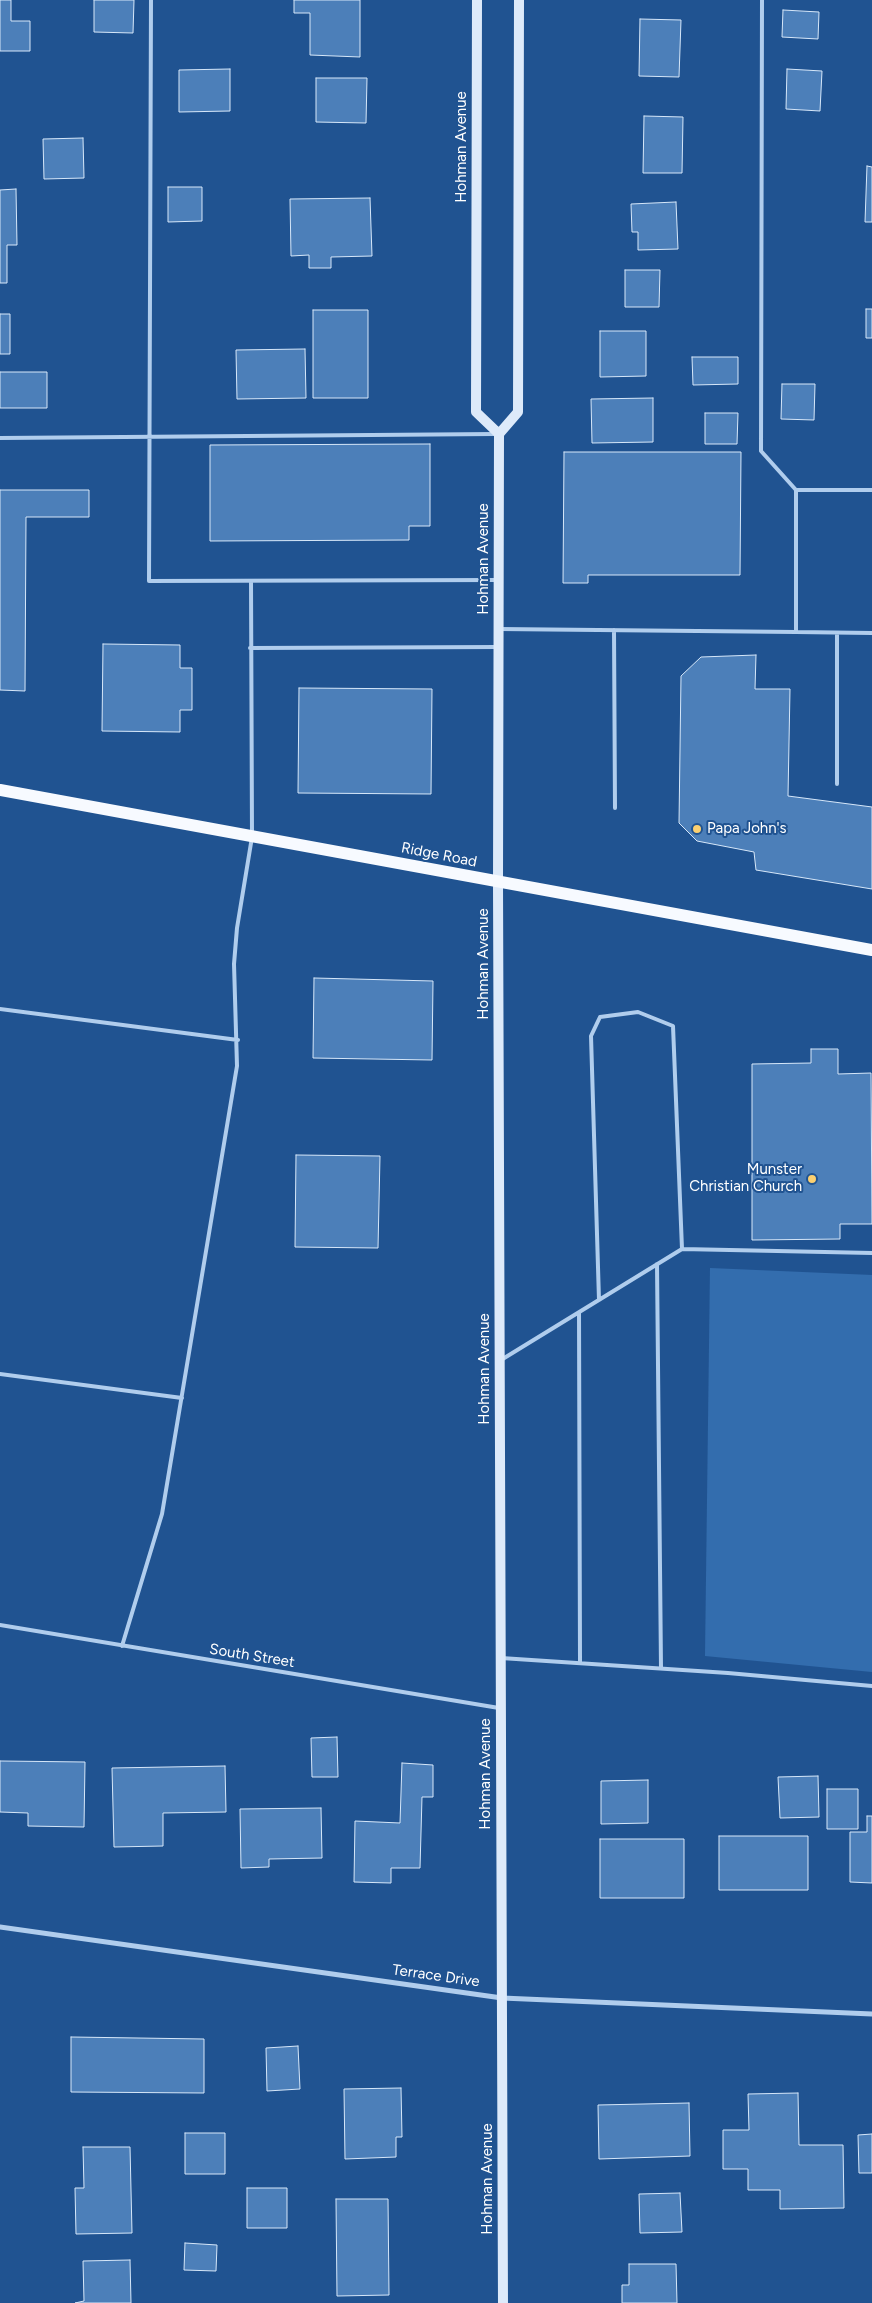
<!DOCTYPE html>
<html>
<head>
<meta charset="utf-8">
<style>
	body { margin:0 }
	canvas { display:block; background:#205391 }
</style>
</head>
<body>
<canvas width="872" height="2303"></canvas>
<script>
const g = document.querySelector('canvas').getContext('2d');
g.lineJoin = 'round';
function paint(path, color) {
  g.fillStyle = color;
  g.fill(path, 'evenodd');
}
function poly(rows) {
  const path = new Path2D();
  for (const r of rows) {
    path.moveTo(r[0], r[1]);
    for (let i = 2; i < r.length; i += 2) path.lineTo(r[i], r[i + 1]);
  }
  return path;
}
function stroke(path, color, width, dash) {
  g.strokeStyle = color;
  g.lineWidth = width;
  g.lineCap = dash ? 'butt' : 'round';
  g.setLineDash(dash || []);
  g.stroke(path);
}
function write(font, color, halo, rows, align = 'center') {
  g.font = font + ' Figtree,sans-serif';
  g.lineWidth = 4;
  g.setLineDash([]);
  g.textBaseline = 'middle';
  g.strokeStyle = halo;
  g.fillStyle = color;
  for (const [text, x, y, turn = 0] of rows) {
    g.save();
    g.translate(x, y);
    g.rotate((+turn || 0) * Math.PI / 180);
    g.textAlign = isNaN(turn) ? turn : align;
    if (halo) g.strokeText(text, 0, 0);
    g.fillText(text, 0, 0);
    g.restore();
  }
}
const green = poly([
	[710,1268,872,1275,872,1672,705,1656]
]);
const building = poly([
	[0,0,11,0,11,21,30,21,30,51,0,51,0,0],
	[94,0,134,0,133,33,94,32,94,0],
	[294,0,360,0,360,57,310,55,310,13,294,13,294,0],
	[783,10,819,12,818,39,782,37,783,10],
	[640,19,681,20,679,77,639,76,640,19],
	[230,69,230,111,179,112,179,70,230,69],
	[787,69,822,71,820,111,786,109,787,69],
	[316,78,367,78,366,123,316,122,316,78],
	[644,116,683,117,682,173,643,173,644,116],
	[83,138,84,178,44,179,43,139,83,138],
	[867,166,872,167,872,222,865,222,867,166],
	[168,187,202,187,202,221,168,222,168,187],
	[16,189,17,245,7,245,7,283,0,283,0,190,16,189],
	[370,198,372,256,331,257,331,268,309,268,309,255,291,256,290,199,370,198],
	[676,202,678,249,638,250,638,232,632,232,631,204,676,202],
	[625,270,660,270,659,307,625,307,625,270],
	[866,309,872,309,872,338,866,338,866,309],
	[313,310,368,310,368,398,313,398,313,310],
	[0,314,10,314,10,354,0,354,0,314],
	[600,331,646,331,646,376,600,377,600,331],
	[305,349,306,398,237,399,236,350,305,349],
	[692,357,738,357,738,384,693,385,692,357],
	[0,372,47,372,47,408,0,408,0,372],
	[782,384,815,384,814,420,781,419,782,384],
	[653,398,653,442,592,443,591,399,653,398],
	[705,413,738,413,737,444,705,444,705,413],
	[430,444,430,526,409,526,409,540,210,541,210,445,430,444],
	[564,452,741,452,740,575,588,575,588,583,563,583,564,452],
	[0,490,89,490,89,517,26,517,25,691,0,690,0,490],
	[103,644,180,645,180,668,192,668,192,710,180,710,180,732,102,731,103,644],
	[756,655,755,689,790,689,788,796,872,807,872,889,756,870,754,852,697,841,679,823,681,676,701,657,756,655],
	[299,688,432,689,431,794,298,793,299,688],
	[314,978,433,981,432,1060,313,1058,314,978],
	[811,1049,838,1049,838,1074,871,1073,872,1224,840,1224,840,1239,752,1240,752,1064,811,1063,811,1049],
	[296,1155,380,1156,378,1248,295,1247,296,1155],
	[337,1737,338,1777,312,1777,311,1738,337,1737],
	[0,1761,85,1762,84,1827,28,1826,28,1813,0,1812,0,1761],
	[402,1763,433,1765,433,1797,422,1797,420,1868,391,1868,391,1883,354,1882,355,1821,400,1823,402,1763],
	[225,1766,226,1812,163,1813,163,1846,114,1847,112,1768,225,1766],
	[818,1776,819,1817,780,1818,778,1777,818,1776],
	[648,1780,648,1823,601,1824,601,1781,648,1780],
	[827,1789,858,1789,858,1829,827,1829,827,1789],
	[321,1808,322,1858,269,1859,269,1867,241,1868,240,1809,321,1808],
	[867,1816,872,1816,872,1883,850,1882,850,1832,867,1832,867,1816],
	[719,1836,808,1836,808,1890,719,1890,719,1836],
	[600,1839,684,1839,684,1898,600,1898,600,1839],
	[71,2037,204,2039,204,2093,71,2092,71,2037],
	[298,2046,300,2089,267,2091,266,2048,298,2046],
	[401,2088,402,2137,396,2137,396,2157,345,2159,344,2089,401,2088],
	[798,2093,799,2145,843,2145,844,2208,780,2209,780,2190,748,2190,748,2169,723,2169,723,2130,749,2130,748,2094,798,2093],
	[689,2103,690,2156,599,2159,598,2105,689,2103],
	[185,2133,225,2133,225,2174,185,2174,185,2133],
	[872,2134,872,2173,859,2173,858,2135,872,2134],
	[83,2147,130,2147,132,2233,76,2234,75,2188,84,2188,83,2147],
	[247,2188,287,2188,287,2228,247,2228,247,2188],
	[680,2193,682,2232,640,2233,639,2194,680,2193],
	[336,2199,388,2199,389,2295,337,2296,336,2199],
	[185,2243,217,2245,216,2271,184,2270,185,2243],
	[130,2260,131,2303,75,2303,84,2301,83,2261,130,2260],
	[629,2264,676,2264,677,2303,622,2303,622,2285,629,2285,629,2264]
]);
const lane = poly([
	[151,0,149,581,498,580],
	[762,0,761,451,796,490],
	[0,438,495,434],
	[499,629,796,632,796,490,872,490],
	[614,630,615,808],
	[796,632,872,633],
	[250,648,498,647],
	[837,784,837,633],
	[0,1009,238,1040],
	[657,1264,661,1668],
	[599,1300,591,1036,600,1017,638,1012,673,1026,682,1249],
	[579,1312,580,1662],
	[501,1360,682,1249,872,1253],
	[0,1374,182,1398],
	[0,1625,499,1708],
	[122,1646,162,1514,237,1066,234,964,237,928,252,837,251,581],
	[501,1658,728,1673,872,1686]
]);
const street = poly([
	[0,1927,502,1998,872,2014]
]);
const secondary = poly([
	[477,0,476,412,499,434],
	[503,2303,498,883,499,434,518,412,519,0]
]);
const primary = poly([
	[0,790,872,950]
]);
const markers = [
	[697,829,5,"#fbd071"],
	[812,1179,5,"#fbd071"]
];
const streetNames = [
	["Hohman Avenue",462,147,-90],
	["Hohman Avenue",484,559,-90],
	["Ridge Road",439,855,11],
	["Hohman Avenue",484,964,-90],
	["Hohman Avenue",485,1369,-90],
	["South Street",252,1656,9],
	["Hohman Avenue",486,1774,-90],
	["Terrace Drive",436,1976,8],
	["Hohman Avenue",488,2179,-90]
];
const poiNames = [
	["Papa John's",707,829],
	["Munster",802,1170,"right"],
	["Christian Church",802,1187,"right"]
];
paint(green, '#336dae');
paint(building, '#4c7fb9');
stroke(building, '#d6e7f9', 1);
stroke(lane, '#b0cded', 4);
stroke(street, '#b0cded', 5);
stroke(secondary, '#ddeafa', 10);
stroke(primary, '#f7faff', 12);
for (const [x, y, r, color] of markers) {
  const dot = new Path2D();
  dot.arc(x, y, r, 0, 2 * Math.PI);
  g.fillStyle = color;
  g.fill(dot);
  stroke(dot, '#205391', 2);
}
write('15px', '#fff', '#205391', streetNames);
write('15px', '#fff', '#205391', poiNames, 'left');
</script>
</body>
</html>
